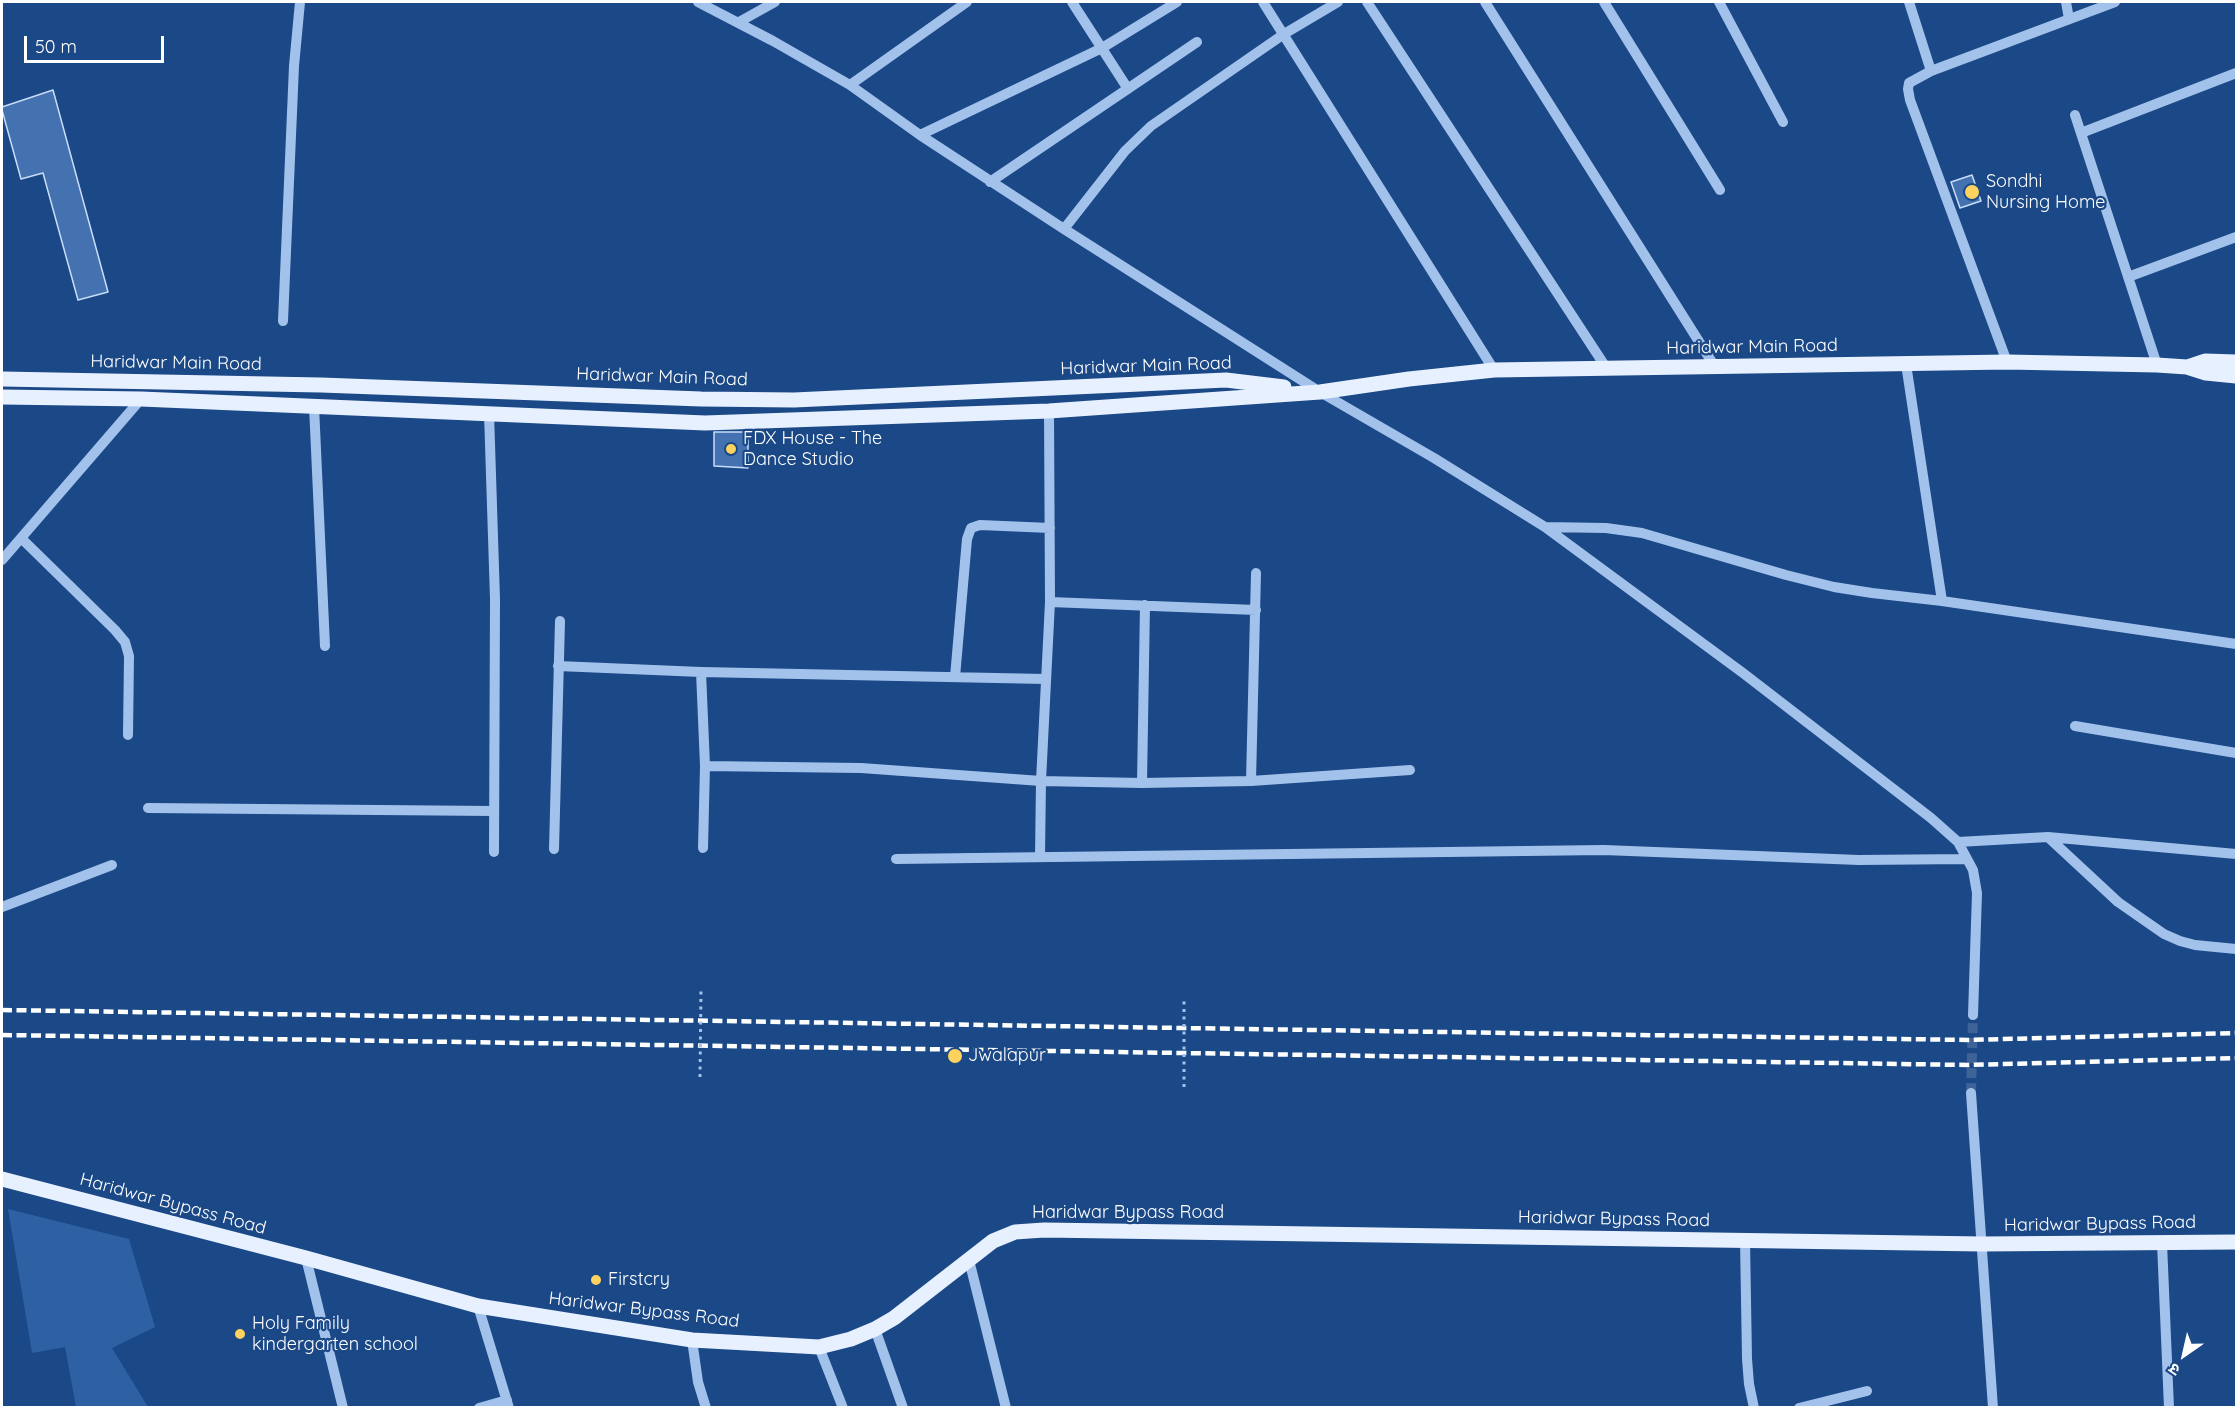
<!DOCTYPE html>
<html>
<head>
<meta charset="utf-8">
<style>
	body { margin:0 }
	#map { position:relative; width:2238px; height:1409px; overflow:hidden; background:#1b4886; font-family:Quicksand,"Noto Sans Devanagari",sans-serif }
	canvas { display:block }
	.frame { position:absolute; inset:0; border:3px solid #fff; pointer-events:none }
	.north { position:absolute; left:2154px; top:1325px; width:60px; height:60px; -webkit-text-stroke:4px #1b4886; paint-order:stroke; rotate:214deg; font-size:16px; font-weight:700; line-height:24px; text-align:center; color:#fff }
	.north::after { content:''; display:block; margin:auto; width:21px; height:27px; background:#fff; clip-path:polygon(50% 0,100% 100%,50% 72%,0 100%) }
	.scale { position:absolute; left:24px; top:36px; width:140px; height:27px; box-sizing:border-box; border:3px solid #fff; border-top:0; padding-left:8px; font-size:18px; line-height:21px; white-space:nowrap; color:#fff; -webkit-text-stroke:4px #1b4886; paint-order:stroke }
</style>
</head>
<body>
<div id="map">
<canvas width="2238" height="1409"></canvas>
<div class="frame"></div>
<div class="north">उ</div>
<div class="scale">50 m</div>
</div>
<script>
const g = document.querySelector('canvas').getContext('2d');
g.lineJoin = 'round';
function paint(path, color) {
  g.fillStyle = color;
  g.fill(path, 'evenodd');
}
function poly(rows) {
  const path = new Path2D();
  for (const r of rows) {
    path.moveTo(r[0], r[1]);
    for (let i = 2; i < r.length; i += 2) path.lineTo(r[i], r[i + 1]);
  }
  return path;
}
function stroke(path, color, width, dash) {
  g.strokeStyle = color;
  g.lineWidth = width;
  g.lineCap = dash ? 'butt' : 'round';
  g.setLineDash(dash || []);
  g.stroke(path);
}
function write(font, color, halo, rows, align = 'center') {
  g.font = font + ' Quicksand,sans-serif';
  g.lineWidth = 4.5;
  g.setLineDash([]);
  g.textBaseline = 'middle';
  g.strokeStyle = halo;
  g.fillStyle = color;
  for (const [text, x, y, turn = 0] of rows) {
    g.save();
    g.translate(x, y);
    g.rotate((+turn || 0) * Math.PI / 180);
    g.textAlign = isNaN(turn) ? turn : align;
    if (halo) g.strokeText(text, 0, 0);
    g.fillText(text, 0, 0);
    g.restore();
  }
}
const green = poly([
	[8,1209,129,1239,155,1327,112,1348,148,1407,76,1407,65,1347,32,1353]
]);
const building = poly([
	[53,90,108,292,78,300,43,173,21,179,2,110,2,107,53,90],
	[1972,175,1981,201,1960,208,1951,182,1972,175],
	[714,432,748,432,748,468,714,466,714,432]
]);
const minorTunnel = poly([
	[1971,1093,1973,1015]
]);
const minor = poly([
	[698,2,773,41,850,85,920,135,1064,229,1320,392,1434,458,1545,527,1743,673,1931,818,1958,842,1973,870,1977,893,1973,1015],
	[1072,2,1128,89],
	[1263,2,1494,370],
	[1367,2,1607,369],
	[1485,2,1715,367],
	[1604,2,1720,190],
	[1719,2,1783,122],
	[1909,2,1931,71],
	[2066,2,2069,19],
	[739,22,775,2],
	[850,85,967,2],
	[2075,115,2157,365],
	[2081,133,2236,73],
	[920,135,1102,48,1177,2],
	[990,182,1197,42],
	[1064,229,1125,151,1151,126,1284,34,1338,2],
	[2128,277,2236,237],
	[283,321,294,66,300,2],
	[2007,362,1910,100,1908,89,1909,83,1931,71,2115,2],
	[1906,364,1942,601],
	[314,406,325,646],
	[489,413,495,599,494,852],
	[1545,527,1606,528,1642,533,1786,575,1834,587,1872,593,1942,601,2236,644],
	[21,538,115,630,125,642,129,656,128,735],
	[2,560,141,399],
	[1050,602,1256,610],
	[558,666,701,672,1045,679],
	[701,672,705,766,703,848],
	[955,677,967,539,971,528,980,525,1050,528],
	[2075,726,2236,753],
	[705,766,861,768,1041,781,1142,783,1251,781,1410,770],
	[1251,781,1256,573],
	[1142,783,1145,605],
	[148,808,493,811],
	[2048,837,2118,902,2164,934,2180,941,2195,945,2236,949],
	[1958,842,2048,837,2236,854],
	[554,849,560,621],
	[1040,857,1041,781,1050,602,1049,411],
	[896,859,1604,850,1859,860,1967,859],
	[2,907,112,865],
	[1971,1093,1993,1408],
	[1745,1240,1747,1359,1749,1384,1754,1408],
	[2162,1243,2169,1408],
	[306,1258,343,1408],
	[969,1260,1006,1408],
	[478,1306,509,1408],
	[875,1329,903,1408],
	[692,1340,698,1382,706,1408],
	[819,1347,843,1408],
	[479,1408,507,1400],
	[1799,1408,1867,1391]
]);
const major = poly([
	[2187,367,2205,361,2236,362],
	[2,379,321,385,701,399,794,400,1226,380,1284,387],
	[2,397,141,399,705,423,1049,411,1320,392,1409,379,1494,370,2007,362,2157,365,2187,367,2206,373,2236,376],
	[2,1179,306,1258,478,1306,692,1340,819,1347,851,1339,875,1329,894,1318,993,1241,1015,1232,1044,1230,1982,1244,2236,1242]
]);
const rail = poly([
	[2,1010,1968,1040,2236,1033],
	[2,1035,1968,1065,2236,1058]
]);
const pathBridge = poly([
	[700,1077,701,990],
	[1184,1087,1184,999]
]);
const markers = [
	[1972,192,8,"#fdd25f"],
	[731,449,6,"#fdd25f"],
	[955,1056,8,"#fdd25f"],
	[596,1280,6,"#fdd25f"],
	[240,1334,6,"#fdd25f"]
];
const poiNames = [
	["Sondhi",1986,182],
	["Nursing Home",1986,203],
	["FDX House - The",743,439],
	["Dance Studio",743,460],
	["Jwalapur",968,1056],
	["Firstcry",608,1280],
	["Holy Family",252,1324],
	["kindergarten school",252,1345]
];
const streetNames = [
	["Haridwar Main Road",1752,347,-1],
	["Haridwar Main Road",176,363,1],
	["Haridwar Main Road",1146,366,-2],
	["Haridwar Main Road",662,377,2],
	["Haridwar Bypass Road",173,1204,15],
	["Haridwar Bypass Road",1128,1213],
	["Haridwar Bypass Road",1614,1219,1],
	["Haridwar Bypass Road",2100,1224,-1],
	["Haridwar Bypass Road",644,1310,7]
];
paint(green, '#2e61a4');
paint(building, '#4471af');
stroke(building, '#c8ddf8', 1.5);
stroke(minorTunnel, '#3d6398', 10, [10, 5]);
stroke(minor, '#a3c2eb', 10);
stroke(major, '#e7f0ff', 15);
stroke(rail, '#fff', 4.5, [10, 4.5]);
stroke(pathBridge, '#a3c2eb', 3, [3, 4.5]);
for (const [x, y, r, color] of markers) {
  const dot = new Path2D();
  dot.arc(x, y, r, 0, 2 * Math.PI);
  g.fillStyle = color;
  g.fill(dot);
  stroke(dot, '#1b4886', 2);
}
write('18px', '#fff', '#1b4886', poiNames, 'left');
write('18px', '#fff', '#1b4886', streetNames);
</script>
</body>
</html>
